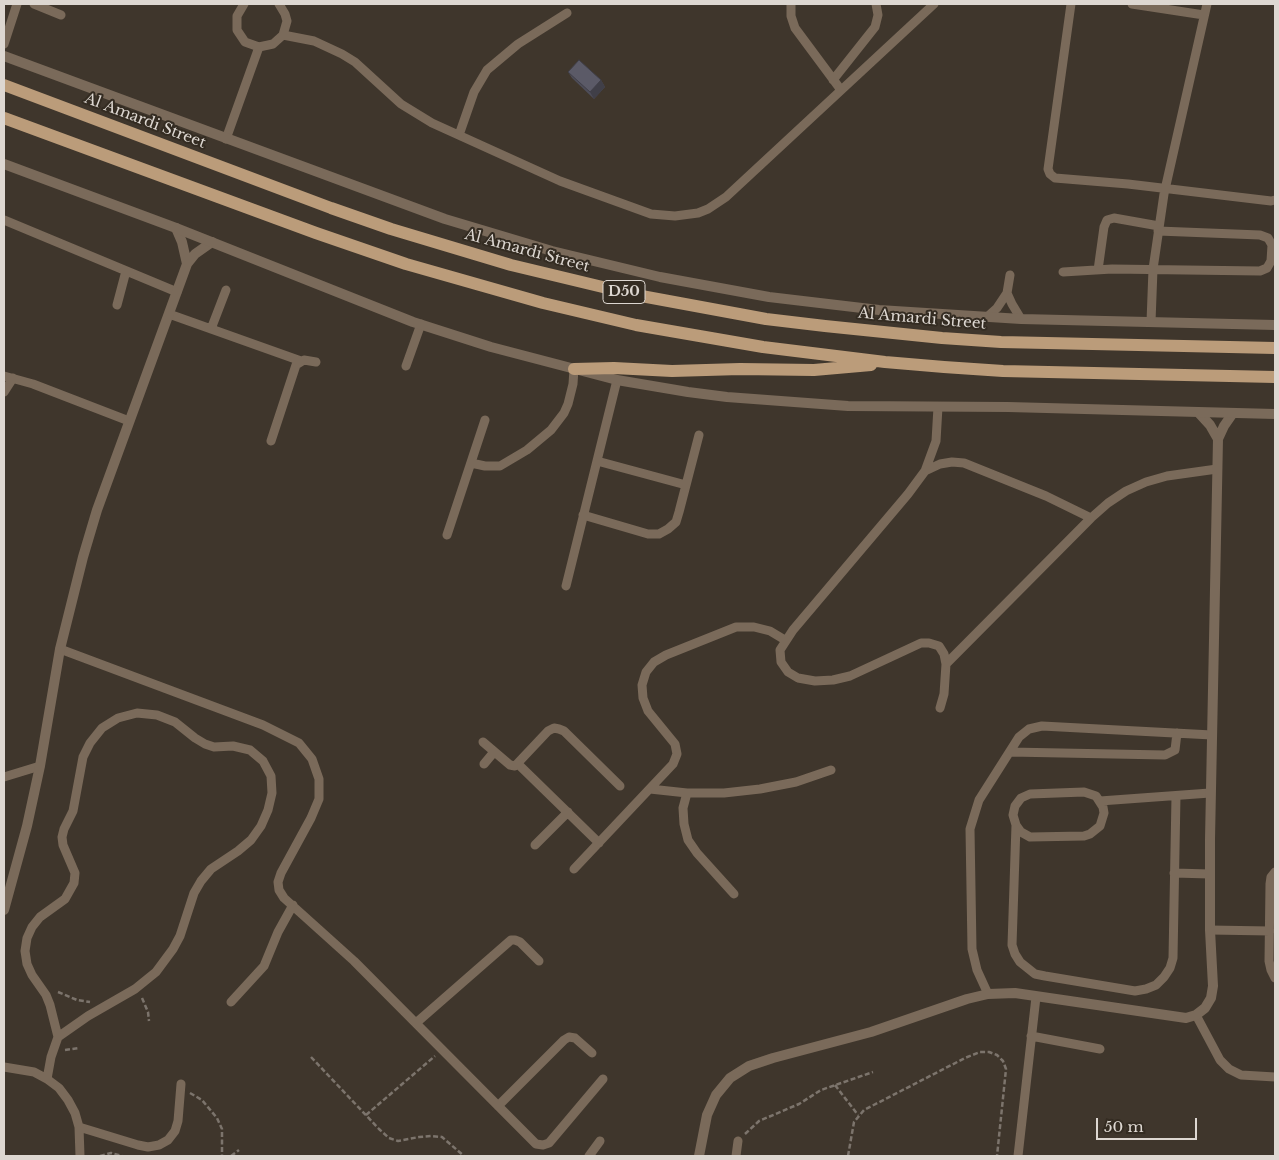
<!DOCTYPE html>
<html>
<head>
<meta charset="utf-8">
<style>
	body { margin:0 }
	#map { position:relative; width:1279px; height:1160px; overflow:hidden; background:#3f362c; font-family:"Libre Baskerville",serif }
	canvas { display:block }
	.frame { position:absolute; inset:0; border:5px solid #ddd7d1; pointer-events:none }
	.scale { position:absolute; left:1096px; top:1118px; width:101px; height:22px; box-sizing:border-box; border:2px solid #ddd7d1; border-top:0; padding-left:6px; font-size:15px; line-height:18px; white-space:nowrap; color:#ddd7d1; -webkit-text-stroke:4px #342c22; paint-order:stroke }
</style>
</head>
<body>
<div id="map">
<canvas width="1279" height="1160"></canvas>
<div class="frame"></div>
<div class="scale">50 m</div>
</div>
<script>
const g = document.querySelector('canvas').getContext('2d');
g.lineJoin = 'round';
function poly(rows) {
  const path = new Path2D();
  for (const r of rows) {
    path.moveTo(r[0], r[1]);
    for (let i = 2; i < r.length; i += 2) path.lineTo(r[i], r[i + 1]);
  }
  return path;
}
function stroke(path, color, width, dash) {
  g.strokeStyle = color;
  g.lineWidth = width;
  g.lineCap = dash ? 'butt' : 'round';
  g.setLineDash(dash || []);
  g.stroke(path);
}
function paint(path, color) {
  g.fillStyle = color;
  g.fill(path, 'evenodd');
}
function write(font, color, halo, rows, align = 'center') {
  g.font = font + ' "Libre Baskerville",serif';
  g.lineWidth = 4;
  g.setLineDash([]);
  g.textBaseline = 'middle';
  g.strokeStyle = halo;
  g.fillStyle = color;
  for (const [text, x, y, turn = 0] of rows) {
    g.save();
    g.translate(x, y);
    g.rotate((+turn || 0) * Math.PI / 180);
    g.textAlign = isNaN(turn) ? turn : align;
    if (halo) g.strokeText(text, 0, 0);
    g.fillText(text, 0, 0);
    g.restore();
  }
}
const path = poly([
	[58,992,77,1000,90,1002],
	[142,998,148,1012,149,1021],
	[65,1050,79,1048],
	[311,1057,379,1129,389,1138,398,1141,419,1137,431,1136,442,1137,464,1156],
	[835,1085,858,1115],
	[190,1093,202,1100,217,1118,222,1129,222,1156],
	[366,1115,435,1056],
	[745,1134,759,1121,799,1104,821,1090,873,1072],
	[100,1156,111,1153,122,1156],
	[231,1156,239,1150],
	[848,1156,854,1122,864,1110,965,1058,980,1052,989,1052,997,1055,1003,1061,1006,1069,997,1156]
]);
const service = poly([
	[34,4,61,15],
	[244,4,237,16,237,30,245,42,259,47,273,44,283,35,287,21,285,14,279,4],
	[791,4,791,16,795,28,841,90],
	[1071,4,1048,169,1050,174,1055,178,1128,184,1271,201,1275,200],
	[1132,4,1204,15],
	[283,35,314,41,342,54,355,62,401,104,432,123,560,181,651,214,675,216,698,213,708,209,726,197,934,4],
	[4,44,17,4],
	[833,80,875,27,878,15,876,4],
	[459,135,474,92,487,70,518,44,567,13],
	[226,139,259,47],
	[4,220,177,292],
	[1098,270,1104,227,1107,220,1114,218,1159,226],
	[1063,272,1112,269,1260,271,1267,268,1271,261,1272,245,1268,238,1260,235,1158,231],
	[1007,293,1012,304,1021,319],
	[117,305,126,271],
	[169,314,301,361],
	[987,317,997,308,1007,293,1010,275],
	[1151,322,1153,269,1164,194,1207,4],
	[211,329,226,290],
	[406,366,421,324],
	[4,376,33,384,129,421],
	[4,392,13,378],
	[938,407,936,441,925,471,908,494,793,630,780,650,781,662,788,672,798,678,815,681,833,680,850,676,921,643,929,643,939,646,944,654,946,664,944,694,940,708],
	[271,441,296,365,304,360,316,362],
	[597,461,686,485],
	[471,463,485,466,500,466,527,450,551,430,564,413,568,404,573,384,574,369],
	[925,471,940,464,952,462,964,463,1046,496,1091,518],
	[583,515,648,534,659,534,668,529,676,522,679,512,699,435],
	[447,535,485,420],
	[566,586,617,380],
	[60,649,263,725,299,743,312,759,319,779,319,799,311,818,281,873,278,882,279,890,284,898,354,961,536,1144,543,1145,549,1143,603,1079],
	[946,664,1091,518,1108,503,1126,491,1146,482,1167,476,1217,469],
	[483,742,510,765,515,766,548,731,554,728,559,729,564,731,620,786],
	[1010,752,1165,755,1175,750,1177,733],
	[484,764,494,752],
	[518,764,599,843],
	[4,777,40,766],
	[650,789,687,793,724,793,760,789,796,782,831,770],
	[1084,792,1096,796,1103,807,1104,813,1100,826,1090,834,1084,836,1030,837,1021,832,1016,825,1013,815,1015,806,1021,798,1030,794,1084,792],
	[687,793,683,808,684,824,688,840,697,853,734,894],
	[1100,801,1210,793],
	[1016,825,1012,945,1015,954,1020,962,1035,974,1045,976,1135,991,1146,989,1156,985,1164,977,1170,968,1173,958,1176,796],
	[535,845,568,812],
	[574,869,673,764,677,754,675,744,648,711,643,698,642,685,646,672,654,662,666,655,736,627,754,627,770,631,785,640],
	[1275,872,1271,877,1270,884,1269,961,1271,970,1275,978],
	[1174,873,1210,874],
	[1210,930,1270,931],
	[988,994,977,970,972,949,970,829,979,800,1019,737,1029,729,1042,726,1212,735],
	[231,1002,264,966,278,932,293,905],
	[1196,1015,1220,1060,1229,1069,1241,1075,1275,1077],
	[416,1023,511,940,515,940,520,942,539,961],
	[1031,1036,1100,1049],
	[4,1067,34,1072,47,1079,59,1088,68,1100,75,1113,79,1127,80,1156],
	[47,1079,51,1057,58,1037,88,1016,135,989,156,972,173,949,180,936,194,893,201,881,211,869,238,851,251,840,261,826,268,810,272,793,271,776,263,761,250,750,233,746,214,747,205,744,195,738,175,722,157,715,137,713,118,718,102,728,90,743,83,757,73,811,64,829,62,837,63,845,75,873,74,883,65,899,40,917,32,927,27,938,25,951,27,964,32,975,46,995,50,1005,58,1037],
	[498,1106,564,1040,569,1037,575,1038,592,1053],
	[79,1127,138,1145,148,1147,159,1145,168,1140,175,1131,178,1121,181,1084],
	[589,1156,600,1141],
	[736,1156,738,1141],
	[1018,1156,1036,997]
]);
const minor = poly([
	[176,228,182,242,187,264],
	[1199,413,1210,425,1218,439],
	[4,910,27,826,40,766,60,649,83,557,97,510,187,264,195,254,212,242],
	[699,1156,707,1115,716,1095,730,1078,749,1066,773,1058,871,1032,967,999,988,994,1015,993,1186,1018,1196,1015,1205,1008,1211,998,1213,986,1210,930,1210,839,1218,439,1224,426,1233,413]
]);
const tertiary = poly([
	[4,56,445,219,552,251,660,277,769,297,879,310,1021,319,1275,325],
	[4,164,176,228,413,322,491,347,617,380,688,392,727,397,848,406,1008,407,1275,414]
]);
const primary = poly([
	[4,85,331,208,391,229,511,265,636,295,766,319,825,326,942,338,1001,342,1275,348],
	[4,118,316,233,406,264,543,303,636,325,763,347,885,362,944,367,1003,371,1275,377],
	[574,369,614,368,672,371,740,369,814,370,871,365]
]);
const wall = poly([
	[568,72,601,80,605,87,594,99,572,78]
]);
const shadedWall = poly([
	[601,80,605,87,594,99,590,92]
]);
const building = poly([
	[579,60,601,80,590,92,568,72,579,60]
]);
const shields = [
	[624,292,42]
];
const shieldNames = [
	["D50",624,292]
];
const streetNames = [
	["Al Amardi Street",145,121,21],
	["Al Amardi Street",527,251,15],
	["Al Amardi Street",922,319,5]
];
stroke(path, '#7c746c', 2.5, [5, 2.5]);
stroke(service, '#7a6a5a', 9);
stroke(minor, '#7a6a5a', 10);
stroke(tertiary, '#7a6a5a', 10);
stroke(primary, '#bb9c7a', 12);
paint(wall, '#4e4d59');
paint(shadedWall, '#403f48');
paint(building, '#5b5a67');
stroke(building, '#403f48', 1);
for (const [x, y, w] of shields) {
  const box = new Path2D();
  box.roundRect(x - w / 2, y - 11.5, w, 23, 4);
  g.fillStyle = '#342c22';
  g.fill(box);
  stroke(box, '#ddd7d1', 1);
}
write('bold 14px', '#ddd7d1', null, shieldNames);
write('15px', '#ddd7d1', '#342c22', streetNames);
</script>
</body>
</html>
